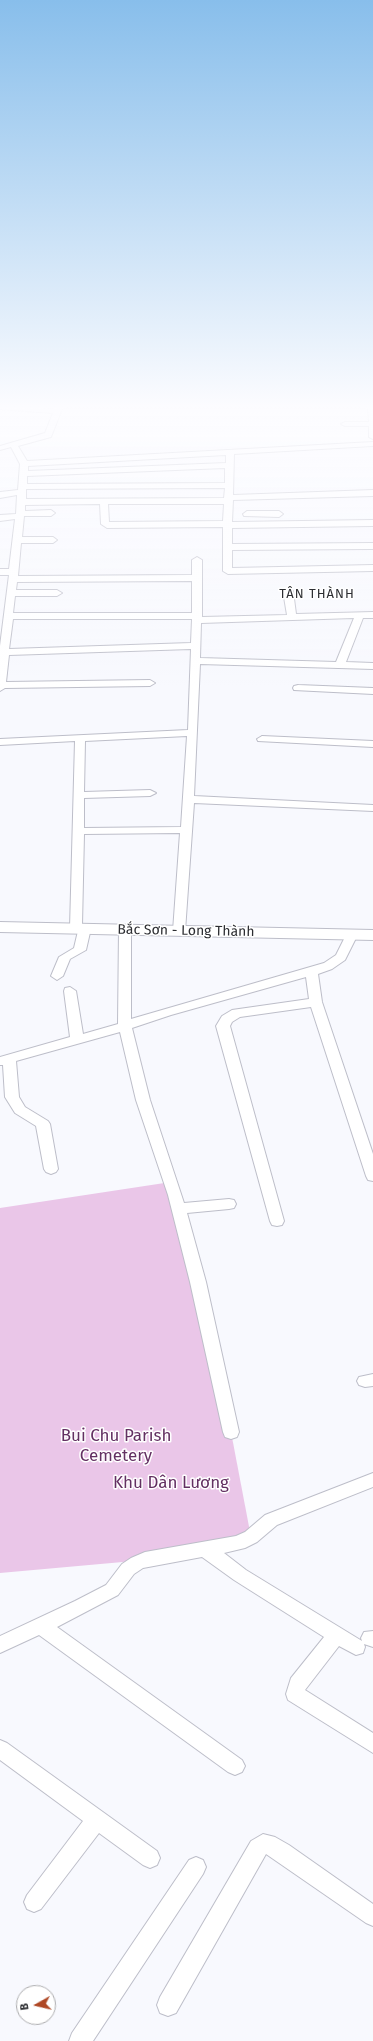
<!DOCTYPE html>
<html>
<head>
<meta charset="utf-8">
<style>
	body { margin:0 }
	#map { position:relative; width:373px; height:2041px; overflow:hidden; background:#f8f9fe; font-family:"Fira Sans",sans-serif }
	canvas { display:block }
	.north { position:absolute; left:16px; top:1985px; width:40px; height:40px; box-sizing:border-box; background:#fff; border:1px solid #ababad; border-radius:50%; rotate:262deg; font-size:11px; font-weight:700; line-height:16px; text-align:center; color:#2d2e32 }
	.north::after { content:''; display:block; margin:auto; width:14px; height:18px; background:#af4825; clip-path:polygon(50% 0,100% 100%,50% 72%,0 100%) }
</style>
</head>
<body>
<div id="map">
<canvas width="373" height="2041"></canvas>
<div class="north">B</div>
</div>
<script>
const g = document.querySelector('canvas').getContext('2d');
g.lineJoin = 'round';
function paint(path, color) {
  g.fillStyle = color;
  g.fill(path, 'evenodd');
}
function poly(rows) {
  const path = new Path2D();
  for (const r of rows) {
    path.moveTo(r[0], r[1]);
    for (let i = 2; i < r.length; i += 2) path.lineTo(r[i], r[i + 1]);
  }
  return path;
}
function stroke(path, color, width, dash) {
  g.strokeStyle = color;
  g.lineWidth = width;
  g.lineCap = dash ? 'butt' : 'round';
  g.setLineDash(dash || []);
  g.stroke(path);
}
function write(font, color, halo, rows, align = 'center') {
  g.font = font + ' "Fira Sans",sans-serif';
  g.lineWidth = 3;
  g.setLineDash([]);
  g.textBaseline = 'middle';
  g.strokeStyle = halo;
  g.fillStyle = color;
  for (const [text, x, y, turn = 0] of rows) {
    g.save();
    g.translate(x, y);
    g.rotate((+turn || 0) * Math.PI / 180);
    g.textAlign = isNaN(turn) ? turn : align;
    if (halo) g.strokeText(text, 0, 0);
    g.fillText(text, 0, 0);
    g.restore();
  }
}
const green = poly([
	[171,1182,231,1432,251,1537,145,1560,0,1573,0,1208]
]);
const minor = poly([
	[56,404,64,404,51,437,18,446,27,461,373,442,373,446,234,454,233,495,373,490,373,496,233,500,232,522,373,520,373,526,232,528,232,544,373,543,373,549,232,550,232,568,373,565,373,571,228,574,223,571,223,527,107,528,101,524,100,504,25,505,25,511,51,510,55,513,51,516,24,516,22,537,53,537,57,540,53,543,21,543,18,576,192,575,192,560,197,557,202,560,202,617,287,615,283,591,288,588,293,591,296,614,373,612,373,618,363,618,346,662,373,663,373,669,200,664,194,796,373,805,373,811,194,803,185,931,179,935,173,931,180,833,84,834,82,925,89,925,91,928,86,950,70,959,63,976,57,980,51,976,59,957,74,948,78,931,72,931,70,928,75,741,0,745,0,739,188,730,191,649,9,655,6,682,150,680,155,683,150,686,5,688,0,691,0,646,9,575,0,575,0,569,9,569,15,519,0,521,0,515,16,514,17,495,0,498,0,492,18,490,20,464,11,447,0,450,0,446,45,433,53,413,0,409,0,405,54,409,56,404],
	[226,455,226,463,28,471,28,466,226,455],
	[225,468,225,483,27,484,27,476,225,468],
	[225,488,224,498,26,499,26,489,225,488],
	[108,504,224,504,223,521,109,522,108,504],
	[192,581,192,613,13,613,15,596,57,596,62,593,57,590,16,590,17,582,192,581],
	[354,618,336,662,200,658,201,623,354,618],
	[13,619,192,619,191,643,9,649,13,619],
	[187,736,181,827,84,828,84,798,150,796,156,793,150,790,84,792,85,741,187,736],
	[356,404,373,406,373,439,369,437,369,426,345,426,341,424,345,422,369,422,368,409,356,404],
	[247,511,279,511,283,514,279,517,244,516,243,514,247,511],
	[298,685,373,688,373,694,294,690,293,688,294,686,298,685],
	[262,736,373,741,373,747,258,741,257,739,262,736],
	[125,925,131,929,131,1019,324,963,336,955,348,931,356,931,358,934,345,960,332,969,318,974,322,1002,373,1154,373,1181,368,1180,366,1176,311,1007,240,1017,232,1022,230,1026,284,1221,282,1225,277,1226,272,1225,270,1221,216,1026,222,1016,232,1010,309,999,306,977,171,1015,132,1028,150,1100,184,1203,229,1199,234,1200,236,1204,234,1208,229,1209,187,1213,206,1282,239,1432,237,1437,231,1439,225,1437,223,1432,190,1282,168,1195,136,1100,120,1032,16,1061,19,1097,25,1107,48,1121,50,1124,58,1169,56,1172,51,1174,46,1172,44,1169,36,1126,15,1113,5,1097,3,1065,0,1065,0,1057,70,1037,64,991,65,988,70,987,76,991,83,1034,118,1024,119,929,125,925],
	[373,1374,373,1386,365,1387,359,1385,357,1381,359,1377,373,1374],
	[373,1473,373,1487,277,1525,257,1542,245,1548,224,1553,246,1570,362,1641,361,1638,364,1632,373,1631,373,1647,364,1644,365,1647,363,1653,356,1655,339,1646,305,1690,373,1733,373,1753,288,1700,286,1694,291,1678,324,1637,234,1580,202,1557,143,1568,134,1574,118,1595,57,1627,242,1760,245,1766,242,1772,235,1775,228,1772,39,1635,0,1653,0,1636,75,1601,106,1585,122,1564,131,1558,145,1552,236,1536,245,1532,265,1515,373,1473],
	[0,1740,7,1743,157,1851,160,1858,157,1865,150,1868,143,1865,99,1833,41,1909,34,1912,27,1909,24,1902,27,1895,83,1821,0,1760,0,1740],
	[263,1834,275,1837,289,1845,373,1904,373,1926,366,1923,266,1854,176,2013,168,2016,160,2013,157,2005,160,1997,251,1841,263,1834],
	[196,1857,203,1860,206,1867,203,1874,93,2041,69,2041,72,2033,189,1860,196,1857]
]);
const secondary = poly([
	[0,922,373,930,373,940,0,932,0,922]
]);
const farQuarternames = [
	["TÂN THÀNH",317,594]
];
const streetNames = [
	["Bắc Sơn - Long Thành",186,931,1]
];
const nearParknames = [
	["Bui Chu Parish",116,1436],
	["Cemetery",116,1456],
	["Khu Dân Lương",171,1483]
];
paint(green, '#eac6e8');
stroke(minor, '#bdbec9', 2);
stroke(secondary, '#bdbec9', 2);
paint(minor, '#fff');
paint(secondary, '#fff');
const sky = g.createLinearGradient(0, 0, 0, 690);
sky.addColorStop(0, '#88beeb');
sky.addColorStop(0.59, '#fcfcff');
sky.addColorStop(1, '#fcfcff00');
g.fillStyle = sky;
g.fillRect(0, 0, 373, 690);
g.letterSpacing = '1px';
write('13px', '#2d2e32', '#fff', farQuarternames);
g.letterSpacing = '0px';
write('14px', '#2d2e32', '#fff', streetNames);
write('17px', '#633062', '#fff', nearParknames);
</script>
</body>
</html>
